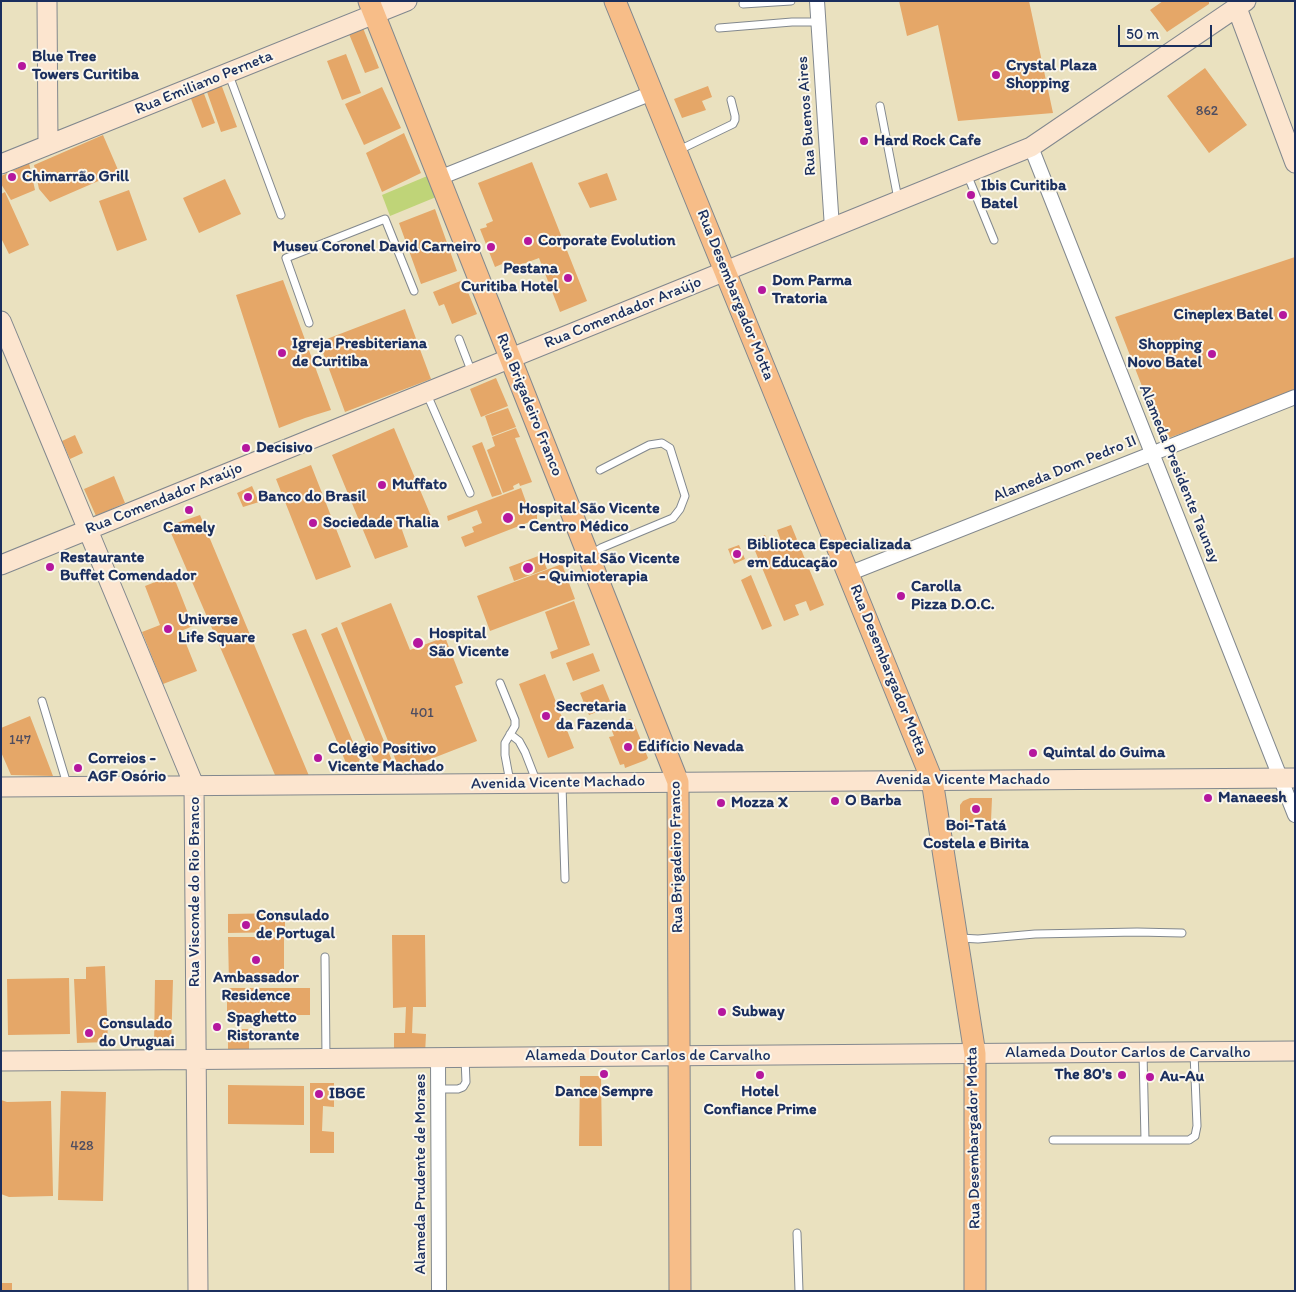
<!DOCTYPE html>
<html>
<head>
<meta charset="utf-8">
<style>
	body { margin:0 }
	#map { position:relative; width:1296px; height:1292px; overflow:hidden; background:#eae1bf; font-family:Itim,sans-serif }
	canvas { display:block }
	.frame { position:absolute; inset:0; border:2px solid #1b2f5e; pointer-events:none }
	.scale { position:absolute; left:1118px; top:25px; width:94px; height:22px; box-sizing:border-box; border:2px solid #1b2f5e; border-top:0; padding-left:6px; font-size:15px; line-height:18px; white-space:nowrap; color:#1b2f5e; -webkit-text-stroke:4px #fbf7ec; paint-order:stroke }
</style>
</head>
<body>
<div id="map">
<canvas width="1296" height="1292"></canvas>
<div class="frame"></div>
<div class="scale">50 m</div>
</div>
<script>
const g = document.querySelector('canvas').getContext('2d');
g.lineJoin = 'round';
function paint(path, color) {
  g.fillStyle = color;
  g.fill(path, 'evenodd');
}
function poly(rows) {
  const path = new Path2D();
  for (const r of rows) {
    path.moveTo(r[0], r[1]);
    for (let i = 2; i < r.length; i += 2) path.lineTo(r[i], r[i + 1]);
  }
  return path;
}
function stroke(path, color, width, dash) {
  g.strokeStyle = color;
  g.lineWidth = width;
  g.lineCap = dash ? 'butt' : 'round';
  g.setLineDash(dash || []);
  g.stroke(path);
}
function write(font, color, halo, rows, align = 'center') {
  g.font = font + ' Itim,sans-serif';
  g.lineWidth = 4;
  g.setLineDash([]);
  g.textBaseline = 'middle';
  g.strokeStyle = halo;
  g.fillStyle = color;
  for (const [text, x, y, turn = 0] of rows) {
    g.save();
    g.translate(x, y);
    g.rotate((+turn || 0) * Math.PI / 180);
    g.textAlign = isNaN(turn) ? turn : align;
    if (halo) g.strokeText(text, 0, 0);
    g.fillText(text, 0, 0);
    g.restore();
  }
}
const green = poly([
	[432,174,441,195,390,216,382,195]
]);
const building = poly([
	[899,1,1029,1,1053,113,958,121,938,25,907,36],
	[1163,1,1209,1,1209,4,1167,32,1150,10],
	[363,28,379,68,365,73,349,34],
	[346,54,361,93,342,100,327,61],
	[1205,68,1247,125,1209,153,1167,96],
	[221,84,237,127,221,132,206,89],
	[708,86,712,97,702,101,706,110,682,118,674,99],
	[382,87,401,128,364,145,345,104],
	[203,91,215,123,202,128,190,96],
	[404,133,421,173,382,192,366,153],
	[103,135,119,172,50,202,39,189,34,165],
	[532,162,587,301,560,312,539,258,512,268,510,264,503,267,502,264,495,267,480,229,487,227,486,224,493,221,478,183],
	[29,163,35,190,11,200,1,184,1,176],
	[607,173,617,200,590,208,578,183],
	[225,179,241,214,199,233,183,198],
	[129,190,147,240,117,251,99,201],
	[5,192,29,245,9,254,1,238,1,194],
	[435,209,457,271,421,284,399,223],
	[1295,257,1295,392,1163,440,1115,317],
	[283,280,331,410,305,418,279,428,236,295],
	[463,280,477,314,452,324,444,304,439,306,433,292],
	[405,309,431,379,345,412,319,342],
	[496,378,508,406,481,417,470,389],
	[508,408,516,427,492,436,485,416],
	[394,428,431,516,401,527,408,547,375,559,332,455],
	[516,428,520,437,515,438,532,482,520,486,519,483,513,486,514,489,503,493,487,450,495,446,492,437],
	[75,435,83,453,70,459,62,441],
	[482,442,502,494,492,497,472,446],
	[311,465,351,567,316,580,276,479],
	[114,476,125,503,96,516,84,489],
	[252,486,259,502,243,507,237,493],
	[521,488,530,513,537,514,537,519,465,547,461,537,474,532,472,527,482,523,477,510,448,521,447,516],
	[200,515,312,783,278,782,168,526],
	[791,525,824,605,810,611,806,601,795,605,799,615,784,621,751,541,765,535,770,546,781,541,777,530],
	[739,545,745,559,734,564,728,549],
	[541,555,547,569,514,581,509,567],
	[562,564,575,599,490,631,477,596],
	[173,575,193,626,181,631,197,671,163,684,142,632,160,625,145,586],
	[751,575,772,626,762,630,741,580],
	[574,601,590,645,552,659,550,652,558,649,545,612],
	[391,603,410,650,445,637,463,683,455,686,477,741,400,771,341,623],
	[337,627,393,763,377,763,374,761,321,634],
	[306,629,360,759,358,763,346,763,292,634],
	[593,653,600,671,573,681,566,663],
	[545,674,574,748,548,758,519,684],
	[603,684,612,706,589,715,580,693],
	[30,716,53,776,11,775,1,752,1,728],
	[630,719,634,723,648,758,646,760,625,768,624,764,620,765,609,737,614,736,612,731,613,726],
	[970,798,992,798,991,821,960,823,960,805,963,801],
	[285,913,285,932,228,933,228,914],
	[392,935,425,935,426,1007,413,1007,412,1033,426,1034,425,1054,394,1053,394,1033,405,1033,406,1007,393,1008],
	[228,937,284,937,284,983,229,983],
	[105,966,108,1042,77,1043,74,979,86,979,86,967],
	[69,978,70,1034,8,1035,7,979],
	[155,980,173,980,171,1048,154,1047],
	[227,988,310,988,310,1015,227,1015],
	[228,1029,249,1029,249,1055,228,1055],
	[580,1076,601,1076,602,1146,579,1146],
	[310,1083,334,1083,334,1107,323,1106,322,1131,334,1132,334,1153,310,1153],
	[228,1085,304,1086,304,1125,228,1124],
	[61,1091,106,1092,103,1201,58,1200],
	[1,1100,7,1102,51,1101,53,1196,9,1197,1,1194],
	[1,1283,12,1283,12,1291,1,1291]
]);
const lane = poly([
	[743,4,791,1],
	[719,28,792,22,818,22],
	[229,75,281,215],
	[880,106,898,199],
	[679,150,733,124,735,120,735,116,731,100],
	[967,174,994,240],
	[309,323,286,258,385,219,414,291],
	[459,339,472,373],
	[426,392,470,493],
	[591,554,601,548,673,518,680,509,685,496,670,448,662,443,649,445,600,470],
	[500,683,515,720,515,726,505,743,505,755,510,782],
	[42,701,67,784],
	[510,734,519,741,525,752,537,783],
	[562,785,565,879],
	[960,938,978,939,1035,934,1137,932,1182,933],
	[325,957,326,1058],
	[1143,1053,1145,1140],
	[438,1089,458,1089,463,1087,466,1082,465,1058],
	[1053,1140,1189,1140,1195,1136,1197,1126,1194,1053],
	[797,1233,799,1291]
]);
const street = poly([
	[817,1,832,228],
	[1031,147,1295,815],
	[439,178,652,93],
	[848,574,1295,397],
	[438,1057,439,1291]
]);
const secondary = poly([
	[47,1,48,145],
	[1237,1,1237,8,1295,163],
	[1,164,407,1],
	[1,321,194,785,198,1291],
	[1,565,1031,147,1246,1],
	[1,787,1295,778],
	[1,1061,1295,1051]
]);
const primary = poly([
	[369,1,678,782,680,1291],
	[615,1,932,780,975,1054,975,1291]
]);
const markers = [
	[22,66,5,"#b5179e"],
	[996,75,5,"#b5179e"],
	[864,141,5,"#b5179e"],
	[12,177,5,"#b5179e"],
	[971,195,5,"#b5179e"],
	[528,241,5,"#b5179e"],
	[491,247,5,"#b5179e"],
	[568,278,5,"#b5179e"],
	[762,290,5,"#b5179e"],
	[1283,315,5,"#b5179e"],
	[282,353,5,"#b5179e"],
	[1212,354,5,"#b5179e"],
	[246,448,5,"#b5179e"],
	[382,485,5,"#b5179e"],
	[248,497,5,"#b5179e"],
	[189,510,5,"#b5179e"],
	[508,518,6,"#b5179e"],
	[313,523,5,"#b5179e"],
	[737,554,5,"#b5179e"],
	[50,567,5,"#b5179e"],
	[528,568,6,"#b5179e"],
	[901,596,5,"#b5179e"],
	[168,629,5,"#b5179e"],
	[418,643,6,"#b5179e"],
	[546,716,5,"#b5179e"],
	[628,747,5,"#b5179e"],
	[1033,753,5,"#b5179e"],
	[318,758,5,"#b5179e"],
	[78,768,5,"#b5179e"],
	[1208,798,5,"#b5179e"],
	[835,801,5,"#b5179e"],
	[721,803,5,"#b5179e"],
	[976,809,5,"#b5179e"],
	[246,925,5,"#b5179e"],
	[256,960,5,"#b5179e"],
	[722,1012,5,"#b5179e"],
	[217,1027,5,"#b5179e"],
	[89,1033,5,"#b5179e"],
	[604,1074,5,"#b5179e"],
	[760,1075,5,"#b5179e"],
	[1122,1075,5,"#b5179e"],
	[1150,1077,5,"#b5179e"],
	[319,1094,5,"#b5179e"]
];
const numberNames = [
	["862",1207,111],
	["401",422,713],
	["147",20,740],
	["428",82,1146]
];
const poiNames = [
	["Blue Tree",32,57],
	["Towers Curitiba",32,75],
	["Crystal Plaza",1006,66],
	["Shopping",1006,84],
	["Hard Rock Cafe",874,141],
	["Chimarrão Grill",22,177],
	["Ibis Curitiba",981,186],
	["Batel",981,204],
	["Corporate Evolution",538,241],
	["Museu Coronel David Carneiro",481,247,"right"],
	["Pestana",558,269,"right"],
	["Curitiba Hotel",558,287,"right"],
	["Dom Parma",772,281],
	["Tratoria",772,299],
	["Cineplex Batel",1273,315,"right"],
	["Igreja Presbiteriana",292,344],
	["de Curitiba",292,362],
	["Shopping",1202,345,"right"],
	["Novo Batel",1202,363,"right"],
	["Decisivo",256,448],
	["Muffato",392,485],
	["Banco do Brasil",258,497],
	["Hospital São Vicente",519,509],
	["- Centro Médico",519,527],
	["Sociedade Thalia",323,523],
	["Camely",189,528,"center"],
	["Biblioteca Especializada",747,545],
	["em Educação",747,563],
	["Restaurante",60,558],
	["Buffet Comendador",60,576],
	["Hospital São Vicente",539,559],
	["- Quimioterapia",539,577],
	["Carolla",911,587],
	["Pizza D.O.C.",911,605],
	["Universe",178,620],
	["Life Square",178,638],
	["Hospital",429,634],
	["São Vicente",429,652],
	["Secretaria",556,707],
	["da Fazenda",556,725],
	["Edifício Nevada",638,747],
	["Colégio Positivo",328,749],
	["Vicente Machado",328,767],
	["Quintal do Guima",1043,753],
	["Correios -",88,759],
	["AGF Osório",88,777],
	["Manaeesh",1218,798],
	["O Barba",845,801],
	["Mozza X",731,803],
	["Boi-Tatá",976,826,"center"],
	["Costela e Birita",976,844,"center"],
	["Consulado",256,916],
	["de Portugal",256,934],
	["Ambassador",256,978,"center"],
	["Residence",256,996,"center"],
	["Subway",732,1012],
	["Spaghetto",227,1018],
	["Ristorante",227,1036],
	["Consulado",99,1024],
	["do Uruguai",99,1042],
	["The 80's",1112,1075,"right"],
	["Au-Au",1160,1077],
	["Dance Sempre",604,1092,"center"],
	["Hotel",760,1092,"center"],
	["Confiance Prime",760,1110,"center"],
	["IBGE",329,1094]
];
const streetNames = [
	["Rua Emiliano Perneta",204,83,-22],
	["Rua Buenos Aires",807,116,-94],
	["Rua Desembargador Motta",735,295,68],
	["Rua Comendador Araújo",623,313,-22],
	["Rua Brigadeiro Franco",529,405,68],
	["Alameda Dom Pedro II",1065,469,-22],
	["Alameda Presidente Taunay",1179,474,68],
	["Rua Comendador Araújo",164,499,-22],
	["Rua Desembargador Motta",888,670,68],
	["Avenida Vicente Machado",963,780],
	["Avenida Vicente Machado",558,783,-1],
	["Rua Brigadeiro Franco",677,857,-91],
	["Rua Visconde do Rio Branco",195,892,-90],
	["Alameda Doutor Carlos de Carvalho",1128,1053],
	["Alameda Doutor Carlos de Carvalho",648,1056],
	["Rua Desembargador Motta",974,1138,-91],
	["Alameda Prudente de Moraes",421,1174,-90]
];
paint(green, '#bfd478');
paint(building, '#e5a768');
stroke(lane, '#82888e', 9);
stroke(street, '#82888e', 16);
stroke(secondary, '#82888e', 21);
stroke(primary, '#82888e', 23);
stroke(lane, '#fff', 7);
stroke(street, '#fff', 14);
stroke(secondary, '#fce5cf', 19);
stroke(primary, '#f7bd88', 21);
for (const [x, y, r, color] of markers) {
  const dot = new Path2D();
  dot.arc(x, y, r, 0, 2 * Math.PI);
  g.fillStyle = color;
  g.fill(dot);
  stroke(dot, '#fbf7ec', 2);
}
write('14px', '#4e4d60', null, numberNames);
write('bold 16px', '#1b2f5e', '#fbf7ec', poiNames, 'left');
write('16px', '#1b2f5e', '#fbf7ec', streetNames);
</script>
</body>
</html>
